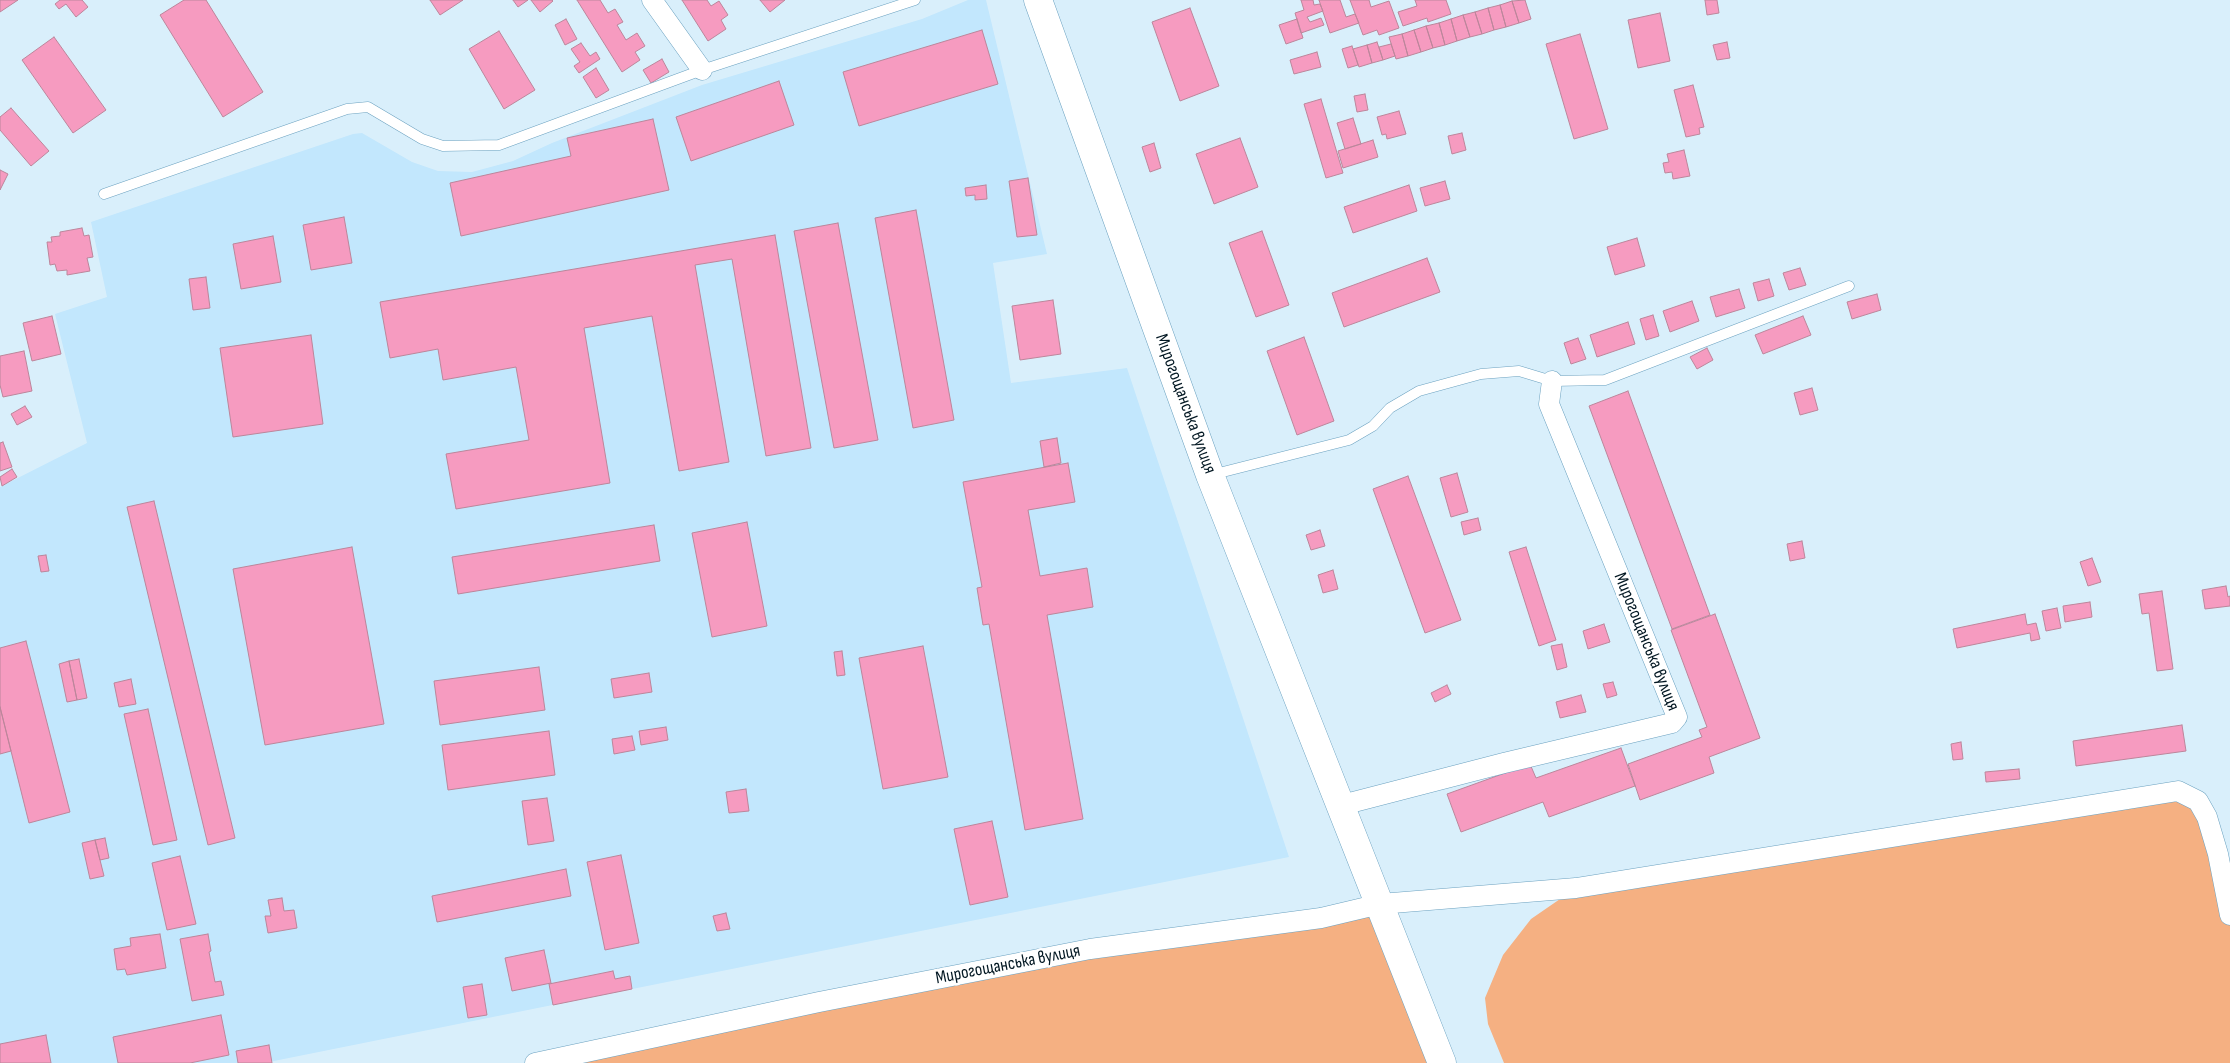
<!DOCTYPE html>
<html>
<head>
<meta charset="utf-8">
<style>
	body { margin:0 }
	canvas { display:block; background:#d9effb }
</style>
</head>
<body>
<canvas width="2230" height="1063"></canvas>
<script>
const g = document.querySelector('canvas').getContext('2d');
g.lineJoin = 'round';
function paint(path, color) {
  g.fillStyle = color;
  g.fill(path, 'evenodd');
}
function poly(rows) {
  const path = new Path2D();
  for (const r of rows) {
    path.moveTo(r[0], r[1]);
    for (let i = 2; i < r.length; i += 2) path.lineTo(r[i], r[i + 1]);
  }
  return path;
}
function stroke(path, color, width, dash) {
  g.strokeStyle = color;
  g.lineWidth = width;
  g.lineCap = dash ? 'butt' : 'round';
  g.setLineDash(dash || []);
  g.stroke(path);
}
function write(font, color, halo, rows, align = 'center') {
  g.font = font + ' "Sofia Sans Condensed",sans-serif';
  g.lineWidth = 5;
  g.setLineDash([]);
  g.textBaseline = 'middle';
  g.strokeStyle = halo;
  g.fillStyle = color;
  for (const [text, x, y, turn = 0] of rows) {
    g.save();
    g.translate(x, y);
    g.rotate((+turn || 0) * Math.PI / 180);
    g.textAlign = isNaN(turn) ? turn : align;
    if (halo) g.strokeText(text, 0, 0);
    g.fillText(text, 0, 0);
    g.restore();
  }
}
const built = poly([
	[968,0,986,0,1047,254,993,263,1011,383,1127,368,1289,857,264,1063,0,1063,0,487,87,443,55,314,107,297,91,222,353,134,362,133,412,162,438,171,472,172,513,161,552,143,702,85,922,19]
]);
const green = poly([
	[2135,798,2198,801,2230,915,2230,1063,1504,1063,1488,1024,1485,998,1503,955,1531,919,1576,888],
	[1380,904,1442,1063,535,1063]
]);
const building = poly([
	[0,0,18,0,0,12,0,0],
	[60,0,82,0,88,7,76,17,66,4,59,9,55,4,60,0],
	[184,0,206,0,263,92,223,117,160,15,184,0],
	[430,0,463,0,440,15,430,0],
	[513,0,528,0,518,7,513,0],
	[531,0,552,0,553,1,540,12,531,0],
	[577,0,600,0,608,13,615,9,623,22,617,25,626,40,637,33,645,46,635,52,640,60,622,72,577,0],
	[682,0,707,0,711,6,719,1,728,15,721,20,726,29,708,41,682,0],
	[760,0,785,0,770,12,760,0],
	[1301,0,1313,0,1314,5,1320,4,1323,11,1307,17,1310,22,1321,18,1324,25,1301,33,1295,13,1304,10,1301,0],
	[1319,0,1340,0,1346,17,1355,14,1359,23,1330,33,1319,0],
	[1350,0,1369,0,1371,7,1389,1,1399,28,1379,35,1377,30,1363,35,1350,0],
	[1415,0,1446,0,1451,14,1428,22,1427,18,1403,26,1398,12,1417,6,1415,0],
	[1525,0,1531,19,1519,23,1512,1,1525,0],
	[1705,0,1717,0,1719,13,1707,15,1705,0],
	[1512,1,1519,23,1506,27,1500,5,1512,1],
	[1500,5,1506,27,1494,30,1488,8,1500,5],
	[1190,8,1219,86,1180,101,1152,22,1190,8],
	[1488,8,1494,30,1482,34,1475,12,1488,8],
	[1475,12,1482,34,1470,37,1463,15,1475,12],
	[1660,13,1670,61,1638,68,1628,20,1660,13],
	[1463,15,1470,37,1457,41,1451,19,1463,15],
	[566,19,577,39,565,45,555,25,566,19],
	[1297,19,1303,38,1286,44,1279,25,1297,19],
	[1451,19,1457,41,1445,45,1439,23,1451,19],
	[1439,23,1445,45,1433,48,1426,26,1439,23],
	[1426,26,1433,48,1421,52,1414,30,1426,26],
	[982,30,998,84,859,126,843,72,982,30],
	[1414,30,1421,52,1408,56,1402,34,1414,30],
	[499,31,535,90,504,109,469,49,499,31],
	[1402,34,1408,56,1396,59,1389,37,1402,34],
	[1580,34,1608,129,1574,139,1546,44,1580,34],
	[54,37,106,110,73,133,22,60,54,37],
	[1377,42,1383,60,1372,63,1367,45,1377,42],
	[1727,42,1730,58,1717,60,1713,45,1727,42],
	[581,43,590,56,596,52,600,59,579,73,574,66,580,62,571,49,581,43],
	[1391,44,1395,56,1383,60,1379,47,1391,44],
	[1367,45,1372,63,1359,67,1353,49,1367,45],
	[1352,46,1358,65,1348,68,1342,49,1352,46],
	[1317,52,1321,67,1294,74,1290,60,1317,52],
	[662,59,669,72,651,83,643,70,662,59],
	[596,68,609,90,596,98,583,77,596,68],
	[779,81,794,125,691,161,676,117,779,81],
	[1693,85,1704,127,1699,128,1700,134,1686,137,1674,90,1693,85],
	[1365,94,1368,110,1357,112,1354,96,1365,94],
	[1321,99,1343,173,1326,178,1304,104,1321,99],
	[11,108,49,151,31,166,0,130,0,117,11,108],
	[1399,111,1406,134,1387,139,1386,134,1382,135,1377,117,1399,111],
	[1353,118,1361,144,1345,149,1337,123,1353,118],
	[653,119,669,190,461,236,450,183,571,156,567,138,653,119],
	[1462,133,1466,150,1452,154,1448,136,1462,133],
	[1240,138,1258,187,1214,204,1196,154,1240,138],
	[1373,140,1378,157,1343,168,1338,151,1373,140],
	[1154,143,1161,168,1150,172,1142,147,1154,143],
	[1684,150,1690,176,1673,179,1672,172,1665,173,1663,163,1669,162,1667,154,1684,150],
	[0,170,8,174,0,190,0,170],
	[1028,178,1037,235,1017,237,1009,181,1028,178],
	[1445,181,1450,199,1425,206,1420,188,1445,181],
	[986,185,987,199,975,200,975,195,966,196,965,188,986,185],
	[1409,185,1417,211,1353,233,1344,207,1409,185],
	[916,210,954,420,913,428,875,218,916,210],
	[344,217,352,263,311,270,303,225,344,217],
	[838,223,878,440,834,448,794,231,838,223],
	[82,228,84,236,89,235,93,257,87,258,90,271,67,275,67,270,57,271,55,264,50,265,47,242,52,242,51,237,60,236,60,232,82,228],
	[1262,231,1289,305,1256,317,1229,243,1262,231],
	[775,235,811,448,766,456,732,259,695,265,729,462,679,471,652,316,584,328,610,483,456,509,446,454,529,440,516,367,443,380,438,349,390,358,380,302,775,235],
	[273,236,281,282,241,289,233,244,273,236],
	[1637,238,1645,266,1615,275,1607,247,1637,238],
	[1427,258,1440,292,1344,327,1332,293,1427,258],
	[1800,268,1806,285,1789,290,1783,273,1800,268],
	[206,277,210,308,193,310,189,279,206,277],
	[1769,279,1774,296,1758,301,1753,283,1769,279],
	[1739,289,1745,308,1716,317,1710,297,1739,289],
	[1877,294,1881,310,1852,319,1847,302,1877,294],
	[1053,300,1061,354,1020,360,1012,306,1053,300],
	[1692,301,1699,321,1670,332,1663,311,1692,301],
	[1653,315,1659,336,1646,340,1640,319,1653,315],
	[52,316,61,354,32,361,23,323,52,316],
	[1803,316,1811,335,1763,354,1755,335,1803,316],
	[1628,322,1635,344,1597,357,1590,335,1628,322],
	[311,335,323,424,233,437,220,348,311,335],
	[1304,337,1334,421,1297,435,1267,351,1304,337],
	[1578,338,1586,359,1571,364,1564,343,1578,338],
	[1707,348,1713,360,1697,369,1690,357,1707,348],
	[24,351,32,391,3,397,0,385,0,356,24,351],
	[1812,388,1818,410,1800,415,1794,393,1812,388],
	[1628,391,1710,615,1672,629,1589,406,1628,391],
	[25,406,32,417,17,425,11,414,25,406],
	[1057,438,1061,463,1044,467,1040,441,1057,438],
	[3,442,12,467,0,471,0,443,3,442],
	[1068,463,1075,502,1028,510,1040,576,1087,568,1093,607,1047,615,1083,819,1025,830,989,624,983,625,977,588,982,587,963,482,1068,463],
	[12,469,17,477,2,486,0,477,12,469],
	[1457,473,1468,512,1451,517,1440,478,1457,473],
	[1408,476,1461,620,1425,633,1373,489,1408,476],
	[154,501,235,838,208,845,127,507,154,501],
	[1478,518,1481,530,1464,535,1461,522,1478,518],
	[747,522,767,626,712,637,692,533,747,522],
	[654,525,660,561,458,594,452,557,654,525],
	[1320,530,1325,546,1311,550,1306,535,1320,530],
	[1802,541,1805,558,1790,561,1787,544,1802,541],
	[352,547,384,724,265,745,233,569,352,547],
	[1526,547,1556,640,1539,646,1509,552,1526,547],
	[46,555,49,571,41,572,38,556,46,555],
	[2092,558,2101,582,2088,586,2080,562,2092,558],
	[1333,570,1338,589,1323,593,1318,575,1333,570],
	[2226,586,2228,597,2230,596,2230,606,2205,609,2202,590,2226,586],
	[2162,591,2173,669,2157,671,2149,613,2142,614,2139,594,2162,591],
	[2090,602,2092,617,2065,622,2063,606,2090,602],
	[2057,608,2061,628,2046,631,2042,611,2057,608],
	[1715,614,1760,738,1709,757,1714,773,1640,800,1628,764,1702,737,1699,730,1707,727,1671,630,1715,614],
	[2025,614,2027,625,2036,623,2040,639,2031,641,2030,633,1957,648,1953,629,2025,614],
	[1604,624,1610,642,1588,649,1583,631,1604,624],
	[26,641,70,812,29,823,0,707,0,648,26,641],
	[1562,644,1567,667,1557,670,1551,646,1562,644],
	[923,646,948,777,883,789,859,658,923,646],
	[842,651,845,675,837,676,834,652,842,651],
	[79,659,87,698,77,700,69,661,79,659],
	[69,661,77,700,67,702,59,664,69,661],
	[539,667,545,710,440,725,434,681,539,667],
	[649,673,652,692,614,698,611,679,649,673],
	[131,679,136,704,119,707,114,683,131,679],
	[1613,682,1617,695,1607,698,1603,684,1613,682],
	[1447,685,1451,694,1435,702,1431,693,1447,685],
	[1581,695,1586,712,1560,718,1556,702,1581,695],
	[0,707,11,751,0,754,0,707],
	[148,709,177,840,153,845,124,714,148,709],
	[2182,725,2186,751,2076,766,2073,741,2182,725],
	[666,727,668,740,641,745,639,731,666,727],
	[549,731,555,775,448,790,442,745,549,731],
	[632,736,635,750,614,754,612,739,632,736],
	[1961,742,1963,759,1953,760,1951,744,1961,742],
	[1621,748,1635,786,1549,817,1543,802,1461,832,1447,794,1530,764,1536,778,1621,748],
	[2019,769,2020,779,1986,782,1985,772,2019,769],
	[746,789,749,811,729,813,726,792,746,789],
	[547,798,554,841,528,845,522,801,547,798],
	[992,821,1008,897,970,905,954,829,992,821],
	[105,838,109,858,100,860,95,840,105,838],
	[95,840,104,876,90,879,82,843,95,840],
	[621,855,639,943,605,950,587,862,621,855],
	[180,856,196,924,167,930,152,863,180,856],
	[566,869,571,896,437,922,432,896,566,869],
	[282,898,284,911,294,910,297,928,268,933,265,916,271,916,268,900,282,898],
	[726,913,730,929,717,931,713,916,726,913],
	[160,934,166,968,127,975,125,969,117,970,114,949,131,946,130,938,160,934],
	[208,934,211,951,209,952,215,982,221,981,224,995,192,1001,180,939,208,934],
	[544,950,551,983,512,991,505,958,544,950],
	[613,971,615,979,630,976,632,989,553,1005,549,984,613,971],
	[482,984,487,1015,468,1018,463,987,482,984],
	[221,1015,229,1055,190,1063,118,1063,113,1037,221,1015],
	[46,1035,51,1063,0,1063,0,1044,46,1035],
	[269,1045,272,1063,238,1063,236,1051,269,1045]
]);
const service = poly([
	[104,194,347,109,368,107,422,139,443,146,499,145,702,70,915,0],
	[1211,475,1349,440,1373,426,1390,408,1419,391,1481,374,1519,371,1552,381,1605,380,1849,286]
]);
const minor = poly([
	[652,0,702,70],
	[1342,805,1504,763,1672,723,1677,717,1549,404,1552,381],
	[535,1063,819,1002,1090,949,1321,918,1380,904,1576,888,2178,791,2198,801,2207,817,2218,854,2230,915]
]);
const secondary = poly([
	[1038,0,1210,475,1442,1063]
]);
const streetNames = [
	["Мирогощанська вулиця",1185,404,70],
	["Мирогощанська вулиця",1646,642,68],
	["Мирогощанська вулиця",1008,965,-11]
];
paint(built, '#c2e7fd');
paint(green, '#f5b082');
paint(building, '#f69bc0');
stroke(building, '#bc869b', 1);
stroke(service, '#6ca2c0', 11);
stroke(minor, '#6ca2c0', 21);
stroke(secondary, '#6ca2c0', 29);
stroke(service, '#fff', 10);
stroke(minor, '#fff', 20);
stroke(secondary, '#fff', 28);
write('18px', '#021722', '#fff', streetNames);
</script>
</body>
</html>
